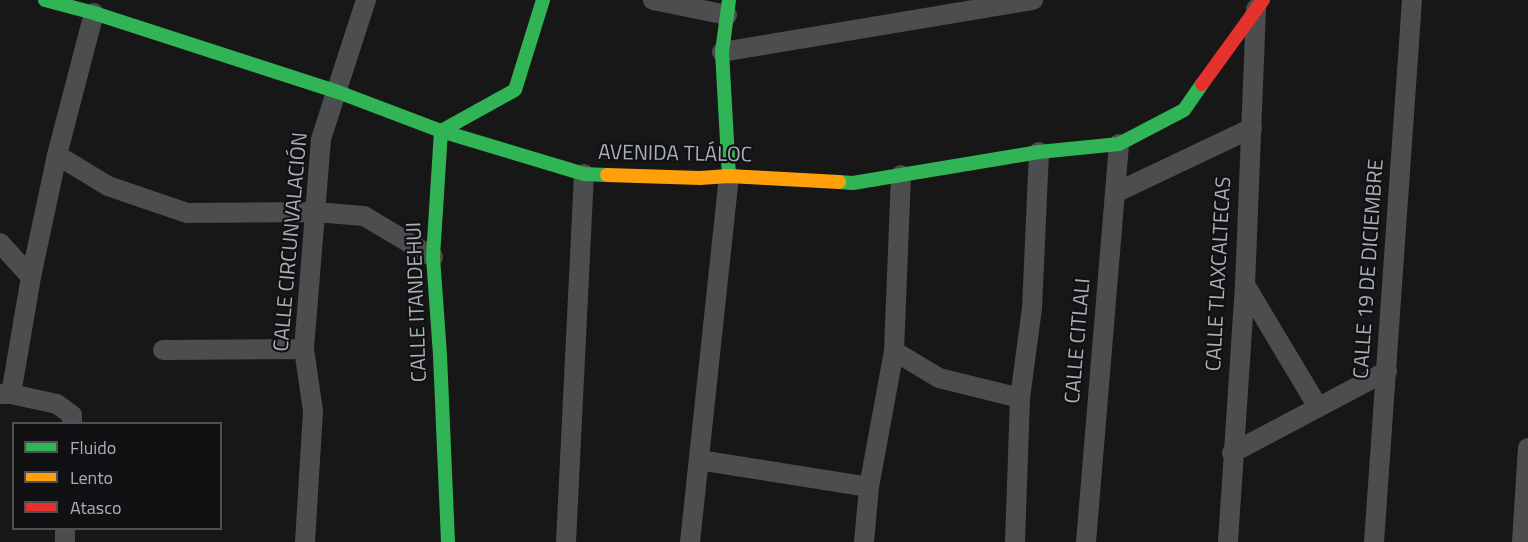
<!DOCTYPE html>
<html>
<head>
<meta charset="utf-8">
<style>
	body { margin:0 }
	#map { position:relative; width:1528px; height:542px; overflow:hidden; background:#171717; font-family:"Titillium Web",sans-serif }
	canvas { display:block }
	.legend { position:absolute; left:12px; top:422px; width:210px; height:108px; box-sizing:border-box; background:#111113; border:2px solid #4d5055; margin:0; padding:8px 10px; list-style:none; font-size:18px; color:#a8afb7 }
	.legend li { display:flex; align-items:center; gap:12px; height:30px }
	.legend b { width:30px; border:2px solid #4d5055 }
</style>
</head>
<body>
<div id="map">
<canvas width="1528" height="542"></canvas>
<ul class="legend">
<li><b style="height:8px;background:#30b455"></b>Fluido</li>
<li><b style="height:8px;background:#ff9f0a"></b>Lento</li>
<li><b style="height:8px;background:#e5322d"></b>Atasco</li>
</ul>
</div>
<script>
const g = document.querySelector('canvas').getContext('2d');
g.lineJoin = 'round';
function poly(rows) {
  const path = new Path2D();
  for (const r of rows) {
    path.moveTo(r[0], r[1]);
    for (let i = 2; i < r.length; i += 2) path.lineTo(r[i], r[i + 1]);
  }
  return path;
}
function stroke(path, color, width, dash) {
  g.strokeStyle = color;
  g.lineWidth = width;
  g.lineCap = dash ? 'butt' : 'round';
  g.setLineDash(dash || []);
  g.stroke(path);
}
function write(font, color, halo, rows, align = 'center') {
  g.font = font + ' "Titillium Web",sans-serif';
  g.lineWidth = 4.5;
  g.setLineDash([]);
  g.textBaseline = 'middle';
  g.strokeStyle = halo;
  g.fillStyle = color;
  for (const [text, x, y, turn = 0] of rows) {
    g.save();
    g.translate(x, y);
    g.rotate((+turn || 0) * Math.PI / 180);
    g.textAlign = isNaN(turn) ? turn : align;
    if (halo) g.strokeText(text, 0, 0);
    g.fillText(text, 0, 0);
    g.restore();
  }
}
const street = poly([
	[653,0,727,15],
	[722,52,1033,0],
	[57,155,108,186,187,213,316,212,364,216,433,257],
	[1115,193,1252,128],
	[0,243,31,277],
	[1245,285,1318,407],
	[163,350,304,349],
	[894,351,939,378,1020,398],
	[0,394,11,394,57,404,72,415,72,424],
	[11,394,31,277,57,155,94,13],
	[1232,453,1387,371],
	[699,460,869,487],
	[65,542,65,528],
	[305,542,313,411,304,349,321,139,366,0],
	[566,542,584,174],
	[690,542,729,176],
	[864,542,869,487,894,351,901,175],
	[1015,542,1020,398,1032,308,1039,152],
	[1086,542,1119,144],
	[1228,542,1245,285,1256,9],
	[1374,542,1412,0],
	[1522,542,1528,448]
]);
const fast = poly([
	[45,0,94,13,338,92,441,131,584,174,607,175],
	[729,0,722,52,729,176],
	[839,182,853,183,1039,152,1119,144,1184,110,1202,84],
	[448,542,440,355,433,257,441,131,515,90,543,0]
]);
const slow = poly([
	[607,175,700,178,729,176,839,182]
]);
const jam = poly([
	[1202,84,1263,0]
]);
const streetNames = [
	["AVENIDA TLÁLOC",675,155,1],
	["CALLE CIRCUNVALACIÓN",292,242,-85],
	["CALLE 19 DE DICIEMBRE",1370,269,-86],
	["CALLE TLAXCALTECAS",1220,274,-87],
	["CALLE ITANDEHUI",418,302,-92],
	["CALLE CITLALI",1079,341,-85]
];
stroke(street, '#4b4d4f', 20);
stroke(fast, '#30b455', 14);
stroke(slow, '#ff9f0a', 14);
stroke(jam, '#e5322d', 14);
write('21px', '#a8afb7', '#111113', streetNames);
</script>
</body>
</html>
